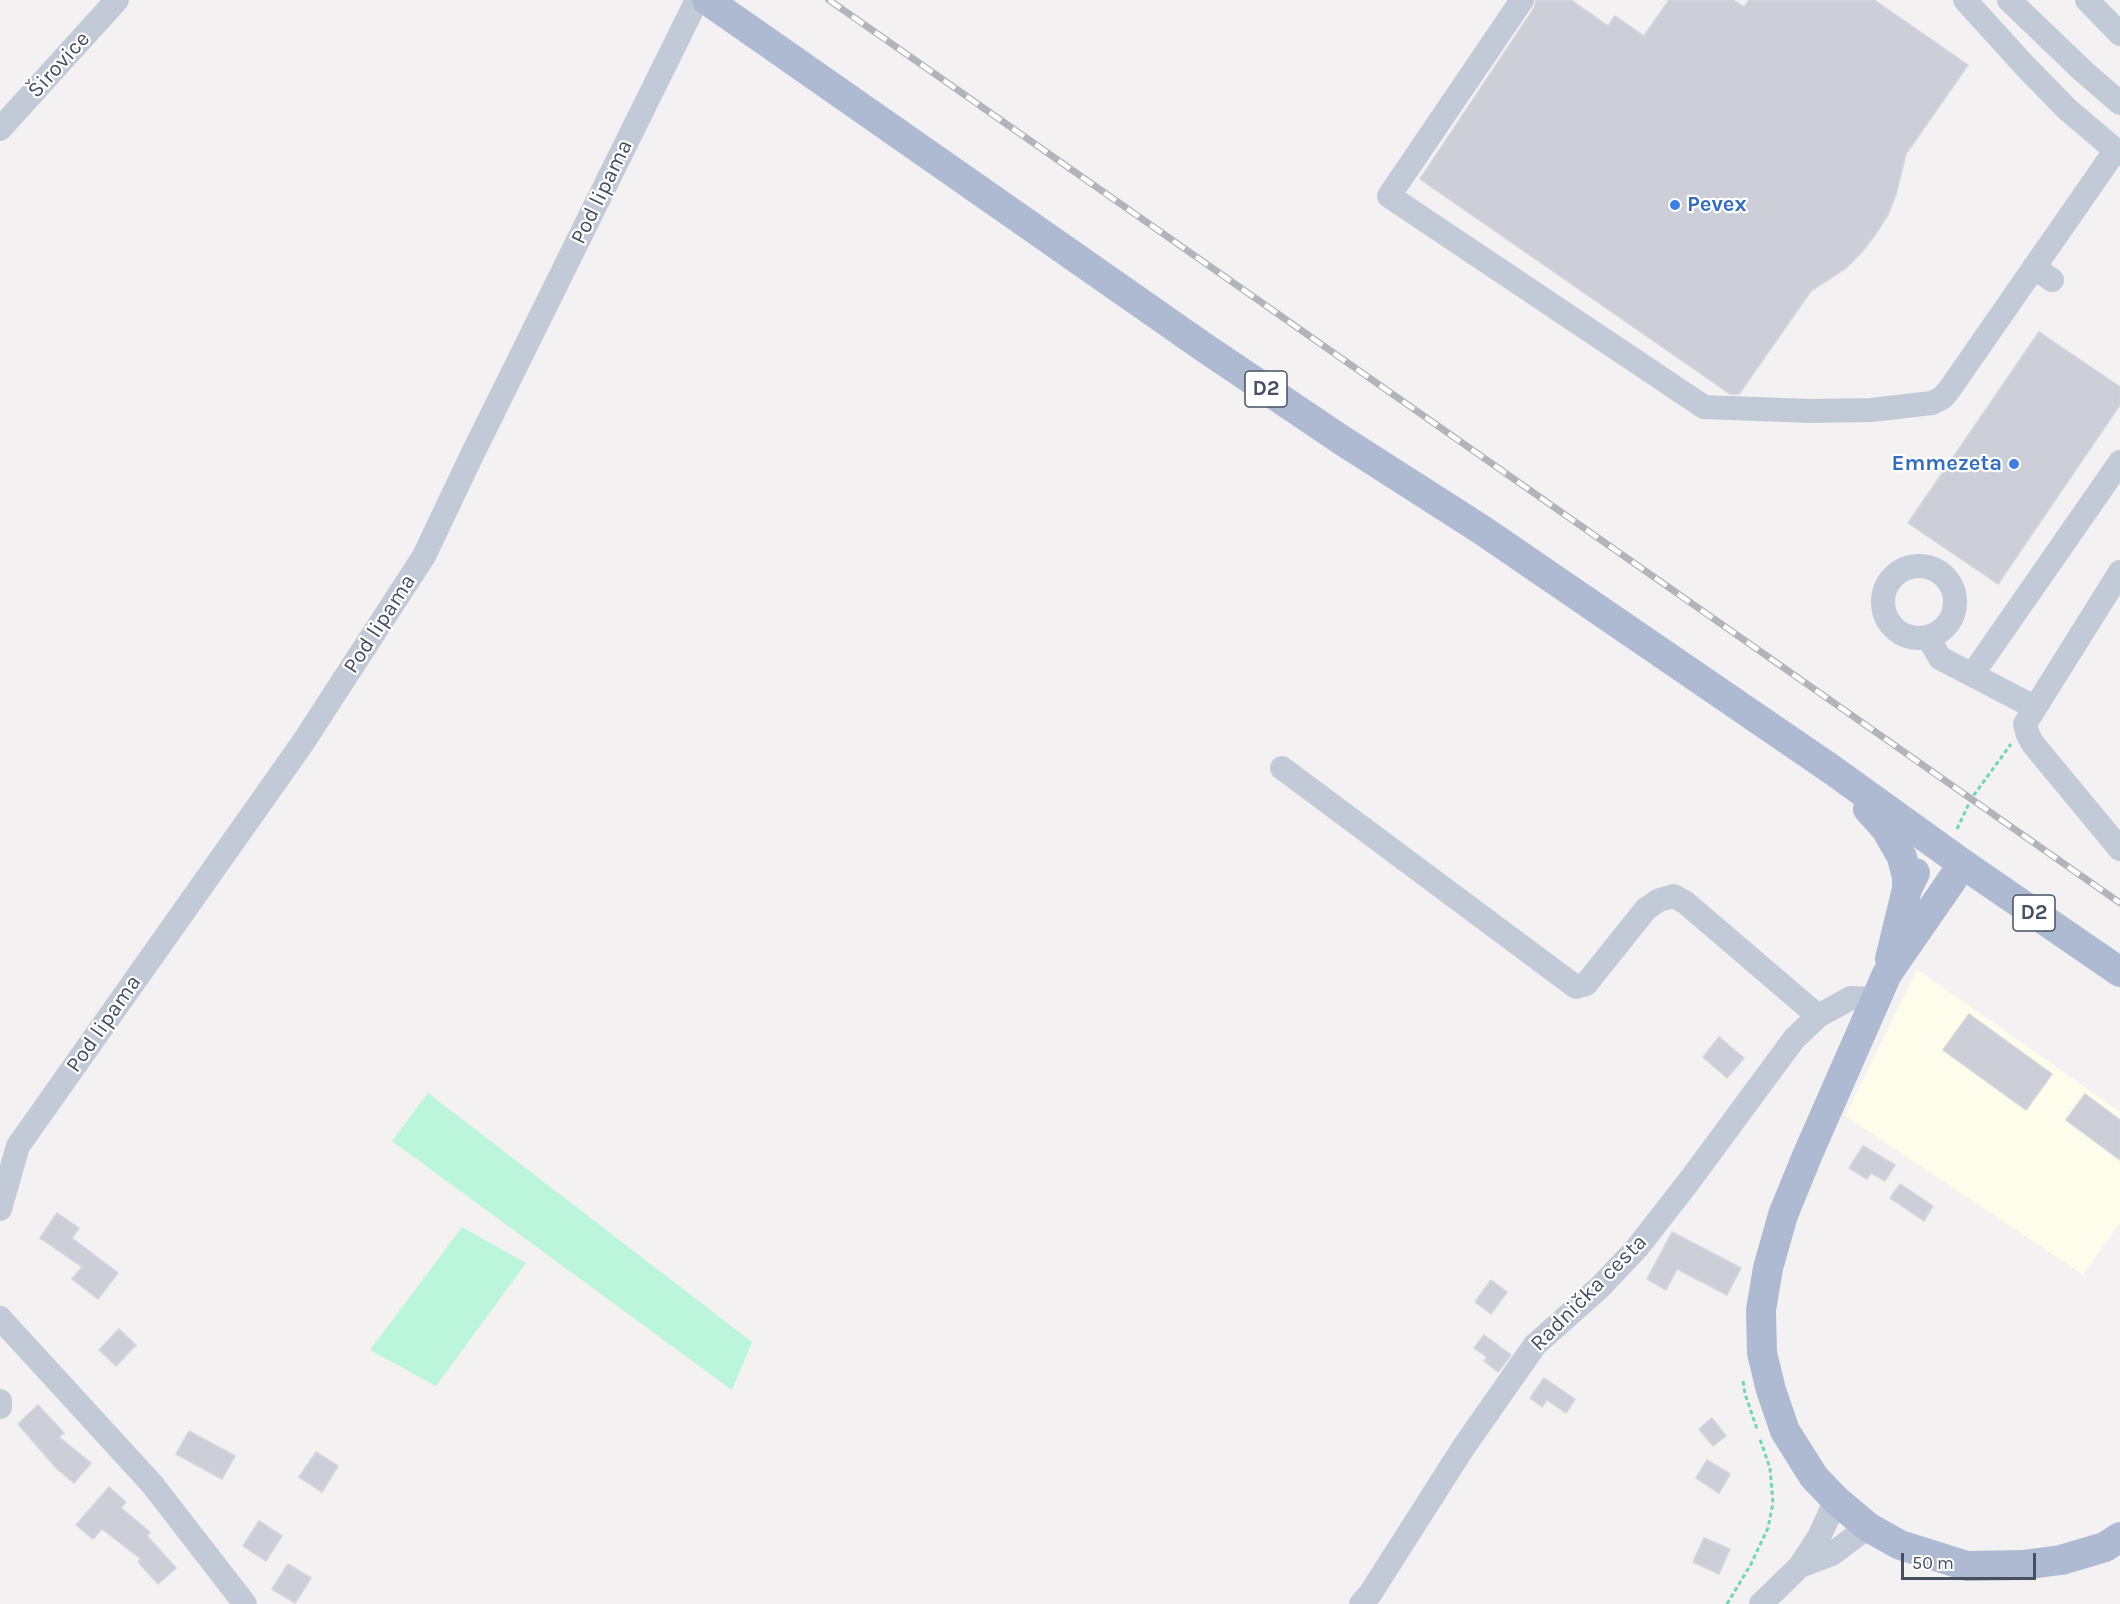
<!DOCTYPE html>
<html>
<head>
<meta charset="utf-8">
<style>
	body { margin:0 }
	#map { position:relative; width:2120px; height:1604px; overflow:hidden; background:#f3f1f1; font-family:Karla,sans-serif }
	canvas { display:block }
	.scale { position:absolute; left:1901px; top:1553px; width:135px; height:27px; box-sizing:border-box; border:3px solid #465061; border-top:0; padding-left:8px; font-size:18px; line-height:21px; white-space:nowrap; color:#465061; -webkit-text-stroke:4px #fff; paint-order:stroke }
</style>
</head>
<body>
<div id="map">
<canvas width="2120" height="1604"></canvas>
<div class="scale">50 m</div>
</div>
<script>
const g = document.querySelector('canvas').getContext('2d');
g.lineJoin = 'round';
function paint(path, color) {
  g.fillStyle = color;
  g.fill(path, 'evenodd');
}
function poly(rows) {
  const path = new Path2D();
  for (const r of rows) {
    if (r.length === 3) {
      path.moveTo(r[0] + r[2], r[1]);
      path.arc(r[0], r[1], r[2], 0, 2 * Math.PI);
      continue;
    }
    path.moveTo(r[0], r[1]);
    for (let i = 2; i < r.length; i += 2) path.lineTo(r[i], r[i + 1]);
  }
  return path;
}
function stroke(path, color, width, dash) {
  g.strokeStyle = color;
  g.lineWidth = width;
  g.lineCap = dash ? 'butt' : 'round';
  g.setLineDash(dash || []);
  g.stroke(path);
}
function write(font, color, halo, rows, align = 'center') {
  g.font = font + ' Karla,sans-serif';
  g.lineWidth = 4.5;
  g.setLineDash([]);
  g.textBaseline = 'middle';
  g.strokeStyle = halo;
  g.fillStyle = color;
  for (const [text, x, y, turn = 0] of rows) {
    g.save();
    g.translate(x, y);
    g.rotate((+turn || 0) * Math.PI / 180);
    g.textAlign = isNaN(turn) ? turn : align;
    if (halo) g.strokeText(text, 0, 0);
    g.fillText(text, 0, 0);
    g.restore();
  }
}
const commercial = poly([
	[1917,969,2120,1112,2120,1223,2083,1275,1845,1116]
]);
const green = poly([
	[428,1093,752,1342,732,1390,392,1141],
	[462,1227,526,1263,436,1386,370,1350]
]);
const building = poly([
	[1536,0,1571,0,1608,26,1615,16,1644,36,1669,0,1733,0,1744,7,1749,0,1874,0,1968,65,1906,154,1896,194,1888,215,1875,235,1862,252,1846,268,1811,291,1739,394,1730,394,1420,179,1534,8,1536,0],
	[2039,332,2120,387,2120,405,1998,584,1908,523,2039,332],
	[1969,1014,2052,1074,2026,1110,1943,1050,1969,1014],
	[1719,1037,1744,1058,1727,1078,1703,1057,1719,1037],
	[2085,1094,2120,1120,2120,1160,2066,1120,2085,1094],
	[1863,1146,1895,1165,1885,1181,1871,1173,1867,1179,1849,1168,1863,1146],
	[1900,1184,1933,1206,1924,1221,1890,1198,1900,1184],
	[57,1213,79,1228,72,1238,118,1273,98,1299,72,1279,82,1267,40,1238,57,1213],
	[1672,1232,1741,1268,1727,1295,1677,1269,1666,1290,1647,1279,1672,1232],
	[1491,1280,1507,1292,1491,1314,1475,1302,1491,1280],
	[119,1329,136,1345,116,1366,99,1350,119,1329],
	[1484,1335,1511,1355,1498,1372,1484,1361,1487,1357,1474,1348,1484,1335],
	[1544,1378,1575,1399,1566,1413,1547,1400,1542,1407,1530,1398,1544,1378],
	[38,1405,64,1433,59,1437,91,1463,74,1483,56,1468,18,1424,38,1405],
	[1712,1418,1726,1436,1713,1446,1699,1429,1712,1418],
	[189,1431,235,1456,222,1479,176,1454,189,1431],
	[316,1452,338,1466,322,1492,299,1477,316,1452],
	[1707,1460,1730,1474,1719,1493,1696,1478,1707,1460],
	[109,1487,126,1502,121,1508,150,1532,147,1536,176,1568,158,1584,138,1562,141,1559,102,1529,93,1539,76,1525,109,1487],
	[259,1521,282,1536,266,1561,243,1546,259,1521],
	[1704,1538,1730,1549,1719,1574,1693,1562,1704,1538],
	[288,1564,311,1578,295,1603,272,1589,288,1564]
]);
const path = poly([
	[1957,829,1971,799,2011,744],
	[1743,1381,1745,1394,1757,1429],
	[1727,1604,1751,1564,1768,1528,1773,1503,1770,1468,1760,1439]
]);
const minor = poly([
	[1522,0,1389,196,1704,407,1810,411,1871,410,1932,403,1942,398,1949,390,2115,151],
	[1965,0,2025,66,2067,109,2120,154],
	[2009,0,2083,71,2120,103],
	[2087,0,2120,34],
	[0,129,117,0],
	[2034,267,2052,280],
	[1919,602,36],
	[2120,572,2025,724,2028,735,2033,744,2120,849],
	[1928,637,1940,658,2034,707],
	[1972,675,2120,462],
	[1282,768,1576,987,1586,984,1646,909,1659,900,1674,896,1686,903,1818,1016],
	[0,1209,18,1146,302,744,424,556,470,459,697,0],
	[0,1318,152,1484,245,1604],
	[0,1401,0,1407],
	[1800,1566,1832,1554,1868,1527],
	[1361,1604,1370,1594,1463,1448,1535,1345,1599,1288,1637,1248,1690,1180,1794,1039,1818,1016,1851,998,1875,999],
	[1761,1604,1800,1566,1819,1537,1836,1500]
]);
const major = poly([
	[707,0,1205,348,1343,441,1482,530,1831,769,1963,864,2120,972],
	[1868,809,1886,829,1902,857,1907,877,1907,889],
	[1963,864,1887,974,1807,1156,1783,1215,1768,1268,1761,1310,1762,1353,1771,1390,1785,1431,1814,1477,1836,1500,1868,1527,1900,1545,1967,1566,2023,1565,2061,1560,2105,1547,2120,1537],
	[1890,959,1907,889,1915,873]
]);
const rail = poly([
	[829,0,2120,903]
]);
const markers = [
	[1675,205,6,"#3f7fe0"],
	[2014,464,6,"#3f7fe0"]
];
const shields = [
	[1266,389,42],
	[2034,913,42]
];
const shieldNames = [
	["D2",1266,389],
	["D2",2034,913]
];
const streetNames = [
	["Širovice",59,65,-48],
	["Pod lipama",602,192,-64],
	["Pod lipama",380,624,-57],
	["Pod lipama",104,1024,-55],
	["Radnička cesta",1589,1293,-45]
];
const shopNames = [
	["Pevex",1687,205],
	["Emmezeta",2002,464,"right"]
];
paint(commercial, '#fefcea');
paint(green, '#bbf5db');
paint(building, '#cccfd7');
stroke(building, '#d4d5dd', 1.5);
stroke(path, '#6fd7b6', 3, [4.5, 3]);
stroke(minor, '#c3cad7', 24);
stroke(major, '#aebad2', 30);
stroke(rail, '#b2b4bc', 7);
stroke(rail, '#fff', 4.5, [14]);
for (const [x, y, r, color] of markers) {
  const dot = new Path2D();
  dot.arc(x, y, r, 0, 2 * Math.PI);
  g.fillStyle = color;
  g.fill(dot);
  stroke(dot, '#fff', 2);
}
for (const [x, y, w] of shields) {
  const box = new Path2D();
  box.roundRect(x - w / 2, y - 18, w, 36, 4.5);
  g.fillStyle = '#fff';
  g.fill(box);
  stroke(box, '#465061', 1.5);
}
write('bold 21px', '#465061', null, shieldNames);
write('22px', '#465061', '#fff', streetNames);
write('bold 22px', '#366cbe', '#fff', shopNames, 'left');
</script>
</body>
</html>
